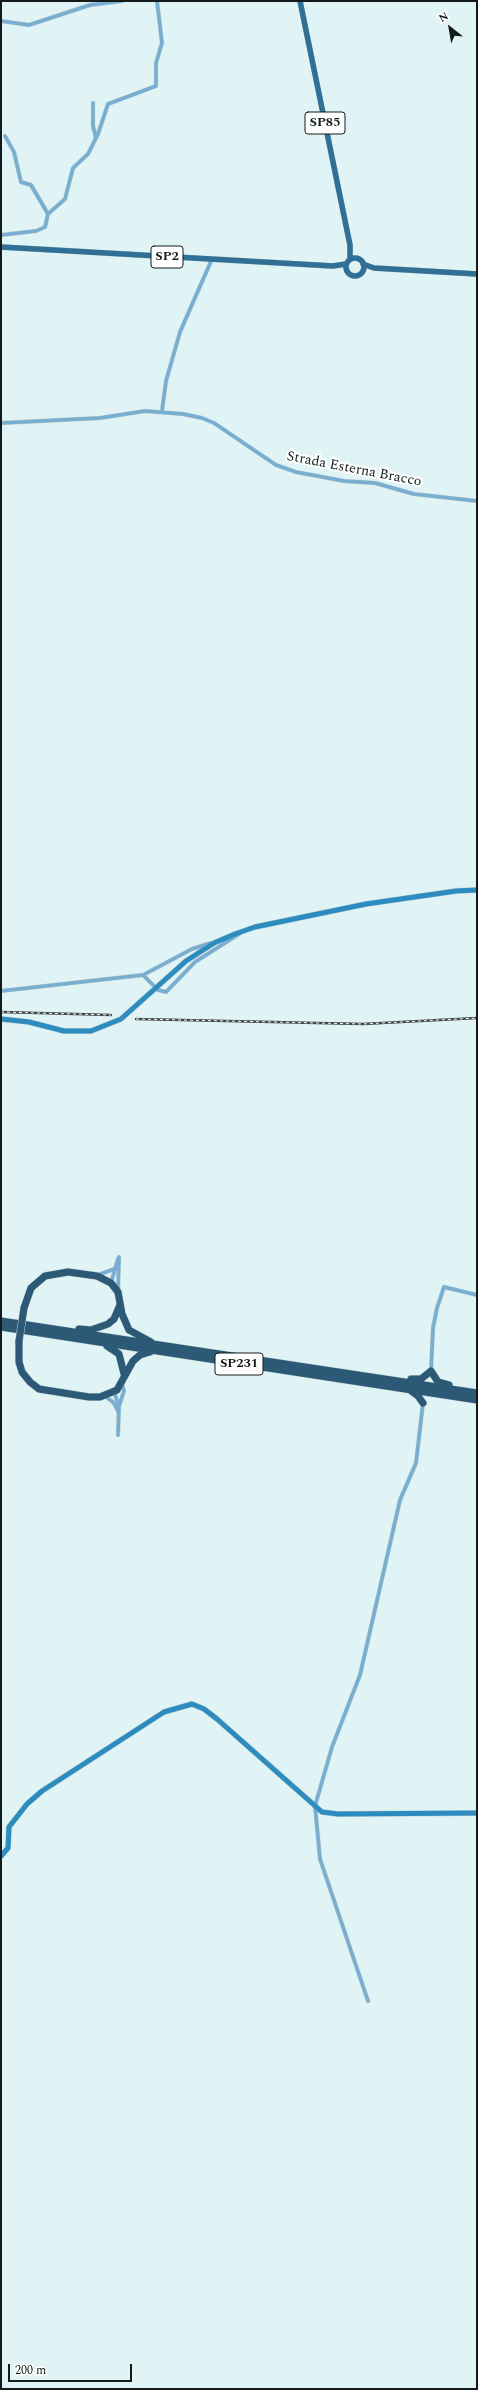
<!DOCTYPE html>
<html>
<head>
<meta charset="utf-8">
<style>
	body { margin:0 }
	#map { position:relative; width:478px; height:2390px; overflow:hidden; background:#e1f4f5; font-family:Spectral,serif }
	canvas { display:block }
	.frame { position:absolute; inset:0; border:2px solid #141a1b; pointer-events:none }
	.north { position:absolute; left:430px; top:8px; width:40px; height:40px; -webkit-text-stroke:3px #fff; paint-order:stroke; rotate:329deg; font-size:11px; font-weight:700; line-height:16px; text-align:center; color:#141a1b }
	.north::after { content:''; display:block; margin:auto; width:14px; height:18px; background:#141a1b; clip-path:polygon(50% 0,100% 100%,50% 72%,0 100%) }
	.scale { position:absolute; left:8px; top:2364px; width:124px; height:18px; box-sizing:border-box; border:2px solid #141a1b; border-top:0; padding-left:5px; font-size:12px; line-height:14px; white-space:nowrap; color:#141a1b; -webkit-text-stroke:3px #fff; paint-order:stroke }
</style>
</head>
<body>
<div id="map">
<canvas width="478" height="2390"></canvas>
<div class="frame"></div>
<div class="north">N</div>
<div class="scale">200 m</div>
</div>
<script>
const g = document.querySelector('canvas').getContext('2d');
g.lineJoin = 'round';
function poly(rows) {
  const path = new Path2D();
  for (const r of rows) {
    if (r.length === 3) {
      path.moveTo(r[0] + r[2], r[1]);
      path.arc(r[0], r[1], r[2], 0, 2 * Math.PI);
      continue;
    }
    path.moveTo(r[0], r[1]);
    for (let i = 2; i < r.length; i += 2) path.lineTo(r[i], r[i + 1]);
  }
  return path;
}
function stroke(path, color, width, dash) {
  g.strokeStyle = color;
  g.lineWidth = width;
  g.lineCap = dash ? 'butt' : 'round';
  g.setLineDash(dash || []);
  g.stroke(path);
}
function write(font, color, halo, rows, align = 'center') {
  g.font = font + ' Spectral,serif';
  g.lineWidth = 4;
  g.setLineDash([]);
  g.textBaseline = 'middle';
  g.strokeStyle = halo;
  g.fillStyle = color;
  for (const [text, x, y, turn = 0] of rows) {
    g.save();
    g.translate(x, y);
    g.rotate((+turn || 0) * Math.PI / 180);
    g.textAlign = isNaN(turn) ? turn : align;
    if (halo) g.strokeText(text, 0, 0);
    g.fillText(text, 0, 0);
    g.restore();
  }
}
const street = poly([
	[1,21,29,25,90,5,122,1],
	[93,103,93,126,96,138],
	[5,136,14,152,21,182,31,185,48,214],
	[1,235,36,231,45,227,48,214,65,199,73,168,88,154,98,134,108,104,156,86,156,63,162,43,157,1],
	[162,411,166,381,180,332,212,259],
	[1,423,100,418,145,411,183,414,202,418,214,423,276,465,296,472,344,481,375,483,414,494,477,501],
	[143,975,153,985],
	[158,990,166,992,195,962,239,934],
	[1,991,143,975,192,949,211,943],
	[98,1275,114,1269],
	[111,1283,118,1259],
	[118,1290,119,1257],
	[431,1371,433,1328,437,1308,444,1287,477,1295],
	[114,1392,119,1406],
	[105,1396,114,1403,118,1411],
	[118,1435,119,1406,124,1391,122,1384],
	[368,2001,320,1859,315,1806,332,1747,360,1675,400,1500,416,1463,423,1403]
]);
const secondary = poly([
	[1,1019,29,1022,64,1031,91,1031,121,1019,186,961,214,943,235,934,255,927,366,904,456,891,477,890],
	[1,1856,8,1848,9,1827,27,1804,42,1791,164,1712,192,1704,204,1709,217,1719,322,1812,338,1814,477,1813]
]);
const primary = poly([
	[300,1,350,245,350,259],
	[1,247,333,266,346,264],
	[355,267,9],
	[363,264,374,268,477,274]
]);
const highway = poly([
	[24,1308,31,1288,45,1276,68,1272,97,1276,111,1283,118,1292,122,1314,129,1330,151,1342],
	[1,1321,477,1393],
	[1,1327,477,1400],
	[79,1329,91,1330,108,1324,114,1319,120,1305],
	[19,1341,19,1362,22,1372,30,1382,39,1389,89,1397,100,1397,117,1390,133,1361,140,1355,150,1352],
	[107,1346,119,1354,124,1374],
	[411,1379,421,1379,431,1371,438,1382,449,1385],
	[411,1391,418,1396,423,1403]
]);
const rail = poly([
	[1,1012,111,1015],
	[136,1019,363,1024,477,1018]
]);
const highwayBridge = poly([
	[19,1341,24,1308]
]);
const shields = [
	[325,123,40],
	[167,257,32],
	[239,1364,48]
];
const shieldNames = [
	["SP85",325,123],
	["SP2",167,257],
	["SP231",239,1364]
];
const streetNames = [
	["Strada Esterna Bracco",354,470,11]
];
stroke(street, '#c0d1d2', 4.5);
stroke(secondary, '#c0d1d2', 6);
stroke(primary, '#c0d1d2', 6);
stroke(highway, '#c0d1d2', 8);
stroke(street, '#77aed1', 3.5);
stroke(secondary, '#2c8cc0', 5);
stroke(primary, '#317096', 5.5);
stroke(highway, '#2b5976', 7);
stroke(rail, '#3f4748', 2.5);
stroke(rail, '#fff', 1, [3]);
stroke(highwayBridge, '#c0d1d2', 8, []);
stroke(highwayBridge, '#2b5976', 7);
for (const [x, y, w] of shields) {
  const box = new Path2D();
  box.roundRect(x - w / 2, y - 11, w, 22, 3);
  g.fillStyle = '#fff';
  g.fill(box);
  stroke(box, '#141a1b', 1);
}
write('bold 13px', '#141a1b', null, shieldNames);
write('14px', '#141a1b', '#fff', streetNames);
</script>
</body>
</html>
